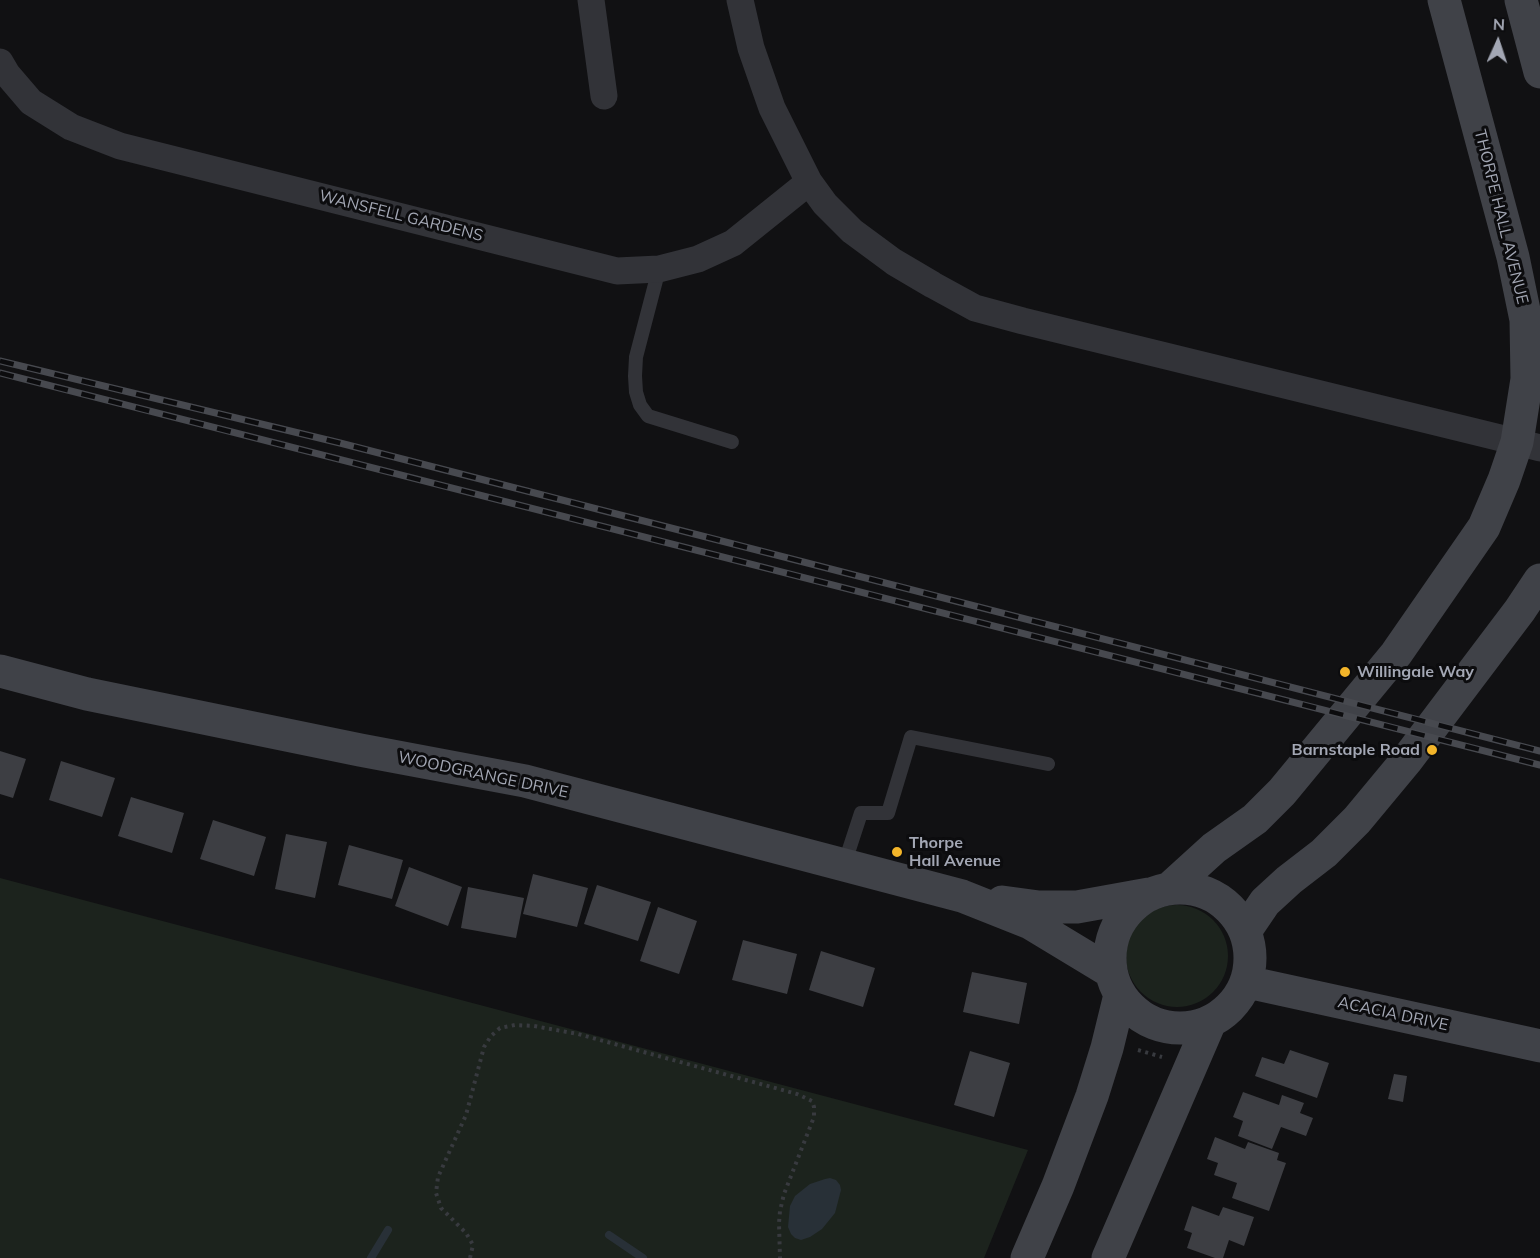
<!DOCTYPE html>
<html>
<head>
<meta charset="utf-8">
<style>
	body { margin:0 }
	#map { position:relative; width:1540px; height:1258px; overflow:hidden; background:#111113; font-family:Mulish,sans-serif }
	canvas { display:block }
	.north { position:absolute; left:1468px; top:12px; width:60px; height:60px; -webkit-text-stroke:4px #0c0c0e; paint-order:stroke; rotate:3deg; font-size:16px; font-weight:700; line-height:24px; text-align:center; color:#a3a7b4 }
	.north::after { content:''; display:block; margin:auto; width:21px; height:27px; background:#a3a7b4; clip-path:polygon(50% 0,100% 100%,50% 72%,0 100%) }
</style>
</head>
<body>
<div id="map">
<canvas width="1540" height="1258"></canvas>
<div class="north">N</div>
</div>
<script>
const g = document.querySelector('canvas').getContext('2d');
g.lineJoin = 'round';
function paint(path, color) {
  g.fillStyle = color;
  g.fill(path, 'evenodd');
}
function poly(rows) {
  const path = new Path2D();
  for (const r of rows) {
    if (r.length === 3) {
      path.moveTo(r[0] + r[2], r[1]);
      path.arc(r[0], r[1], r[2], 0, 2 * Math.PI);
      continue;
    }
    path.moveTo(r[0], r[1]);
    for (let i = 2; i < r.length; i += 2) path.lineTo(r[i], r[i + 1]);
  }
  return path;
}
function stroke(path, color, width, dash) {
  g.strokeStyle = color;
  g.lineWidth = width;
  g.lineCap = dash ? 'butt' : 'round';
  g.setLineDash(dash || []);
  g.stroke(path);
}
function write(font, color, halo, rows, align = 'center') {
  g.font = font + ' Mulish,sans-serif';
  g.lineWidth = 6;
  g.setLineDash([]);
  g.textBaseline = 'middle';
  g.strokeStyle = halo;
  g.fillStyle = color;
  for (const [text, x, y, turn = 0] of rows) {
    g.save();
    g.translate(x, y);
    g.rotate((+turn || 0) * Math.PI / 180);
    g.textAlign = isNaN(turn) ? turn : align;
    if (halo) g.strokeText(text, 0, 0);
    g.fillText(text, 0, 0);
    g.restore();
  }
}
const green = poly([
	[0,878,1028,1150,984,1258,0,1258],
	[1177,956,51]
]);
const water = poly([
	[830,1178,836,1180,840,1185,841,1190,835,1213,822,1229,810,1237,801,1240,795,1238,791,1234,788,1227,790,1206,795,1196,810,1184,825,1179]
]);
const stream = poly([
	[609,1235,643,1258],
	[371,1258,388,1230]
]);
const building = poly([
	[0,751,26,759,13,798,0,794],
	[61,761,115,778,102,817,49,800],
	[131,797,184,813,172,853,118,836],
	[213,820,266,837,254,876,200,859],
	[286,834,327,842,315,898,275,889],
	[349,845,403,860,392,899,338,885],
	[409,867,462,887,448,926,395,906],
	[533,874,588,888,577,927,523,914],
	[597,885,651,902,638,941,584,924],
	[468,887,524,898,516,938,461,928],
	[658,907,697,921,679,974,640,961],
	[743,940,797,954,787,994,732,980],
	[821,951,875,968,863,1007,809,990],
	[972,972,1027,983,1019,1024,963,1012],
	[1290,1050,1329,1063,1317,1098,1255,1076,1262,1057,1284,1064],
	[970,1051,1010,1063,994,1117,954,1105],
	[1394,1074,1407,1076,1403,1102,1388,1099],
	[1243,1092,1279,1105,1282,1095,1304,1103,1300,1113,1313,1118,1306,1136,1281,1127,1272,1149,1238,1136,1243,1121,1233,1117],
	[1215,1137,1245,1149,1248,1142,1279,1153,1277,1160,1286,1163,1269,1211,1232,1198,1237,1183,1214,1175,1218,1163,1207,1159],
	[1192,1206,1219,1216,1223,1207,1254,1217,1244,1246,1229,1240,1223,1258,1215,1258,1187,1248,1192,1233,1184,1230]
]);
const path = poly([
	[1138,1050,1162,1057],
	[470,1258,473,1245,466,1233,441,1208,436,1193,438,1177,466,1115,484,1047,491,1036,500,1028,515,1025,534,1026,578,1034,797,1094,812,1101,814,1107,814,1117,784,1194,780,1211,779,1223,780,1258]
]);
const lane = poly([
	[659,269,636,357,635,376,636,392,640,405,648,416,732,442],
	[844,865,861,813,888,813,911,737,1048,764]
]);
const street = poly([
	[591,0,604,96],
	[740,0,751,48,772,108,809,182,825,204,852,231,894,262,933,285,975,308,1023,321,1517,442,1540,448],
	[0,62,7,74,31,102,71,127,120,146,617,271,659,269,698,259,733,243,809,182]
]);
const secondary = poly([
	[1521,0,1540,72],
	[0,671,87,694,360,750,525,781,962,896,1030,923,1111,972],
	[1180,958,70],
	[1170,888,1214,848,1255,819,1282,792,1396,654,1484,527,1504,480,1517,442,1527,379,1526,320,1513,257,1444,0],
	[1002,902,1039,907,1077,907,1149,894],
	[1246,930,1265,902,1289,880,1324,853,1357,820,1406,761,1520,610,1540,580],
	[1247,982,1540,1046],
	[1027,1258,1058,1186,1092,1096,1107,1048,1120,995],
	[1108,1258,1210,1022]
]);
const rail = poly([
	[0,361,340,443,1540,751],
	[0,373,1540,765]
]);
const markers = [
	[1345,672,6,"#f3b52a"],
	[1432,750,6,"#f3b52a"],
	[897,852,6,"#f3b52a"]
];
const streetNames = [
	["WANSFELL GARDENS",401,216,14],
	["THORPE HALL AVENUE",1501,217,76],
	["WOODGRANGE DRIVE",483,775,12],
	["ACACIA DRIVE",1393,1014,12]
];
const poiNames = [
	["Willingale Way",1357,672],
	["Barnstaple Road",1420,750,"right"],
	["Thorpe",909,843],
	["Hall Avenue",909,861]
];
paint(green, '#1c231d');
paint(water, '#283037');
stroke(stream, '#283037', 8);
paint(building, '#3d3e43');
stroke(path, '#383a3f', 4, [3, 4.5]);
stroke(lane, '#323338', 14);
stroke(street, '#323338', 27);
stroke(secondary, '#404248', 33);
stroke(rail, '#47494f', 7);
stroke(rail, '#0c0c0e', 4.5, [14]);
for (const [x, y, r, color] of markers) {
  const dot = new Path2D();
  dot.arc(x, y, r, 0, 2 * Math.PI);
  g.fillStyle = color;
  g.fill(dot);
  stroke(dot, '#0c0c0e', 2);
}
write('16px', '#a3a7b4', '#0c0c0e', streetNames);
write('bold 16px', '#a3a7b4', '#0c0c0e', poiNames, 'left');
</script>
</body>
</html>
